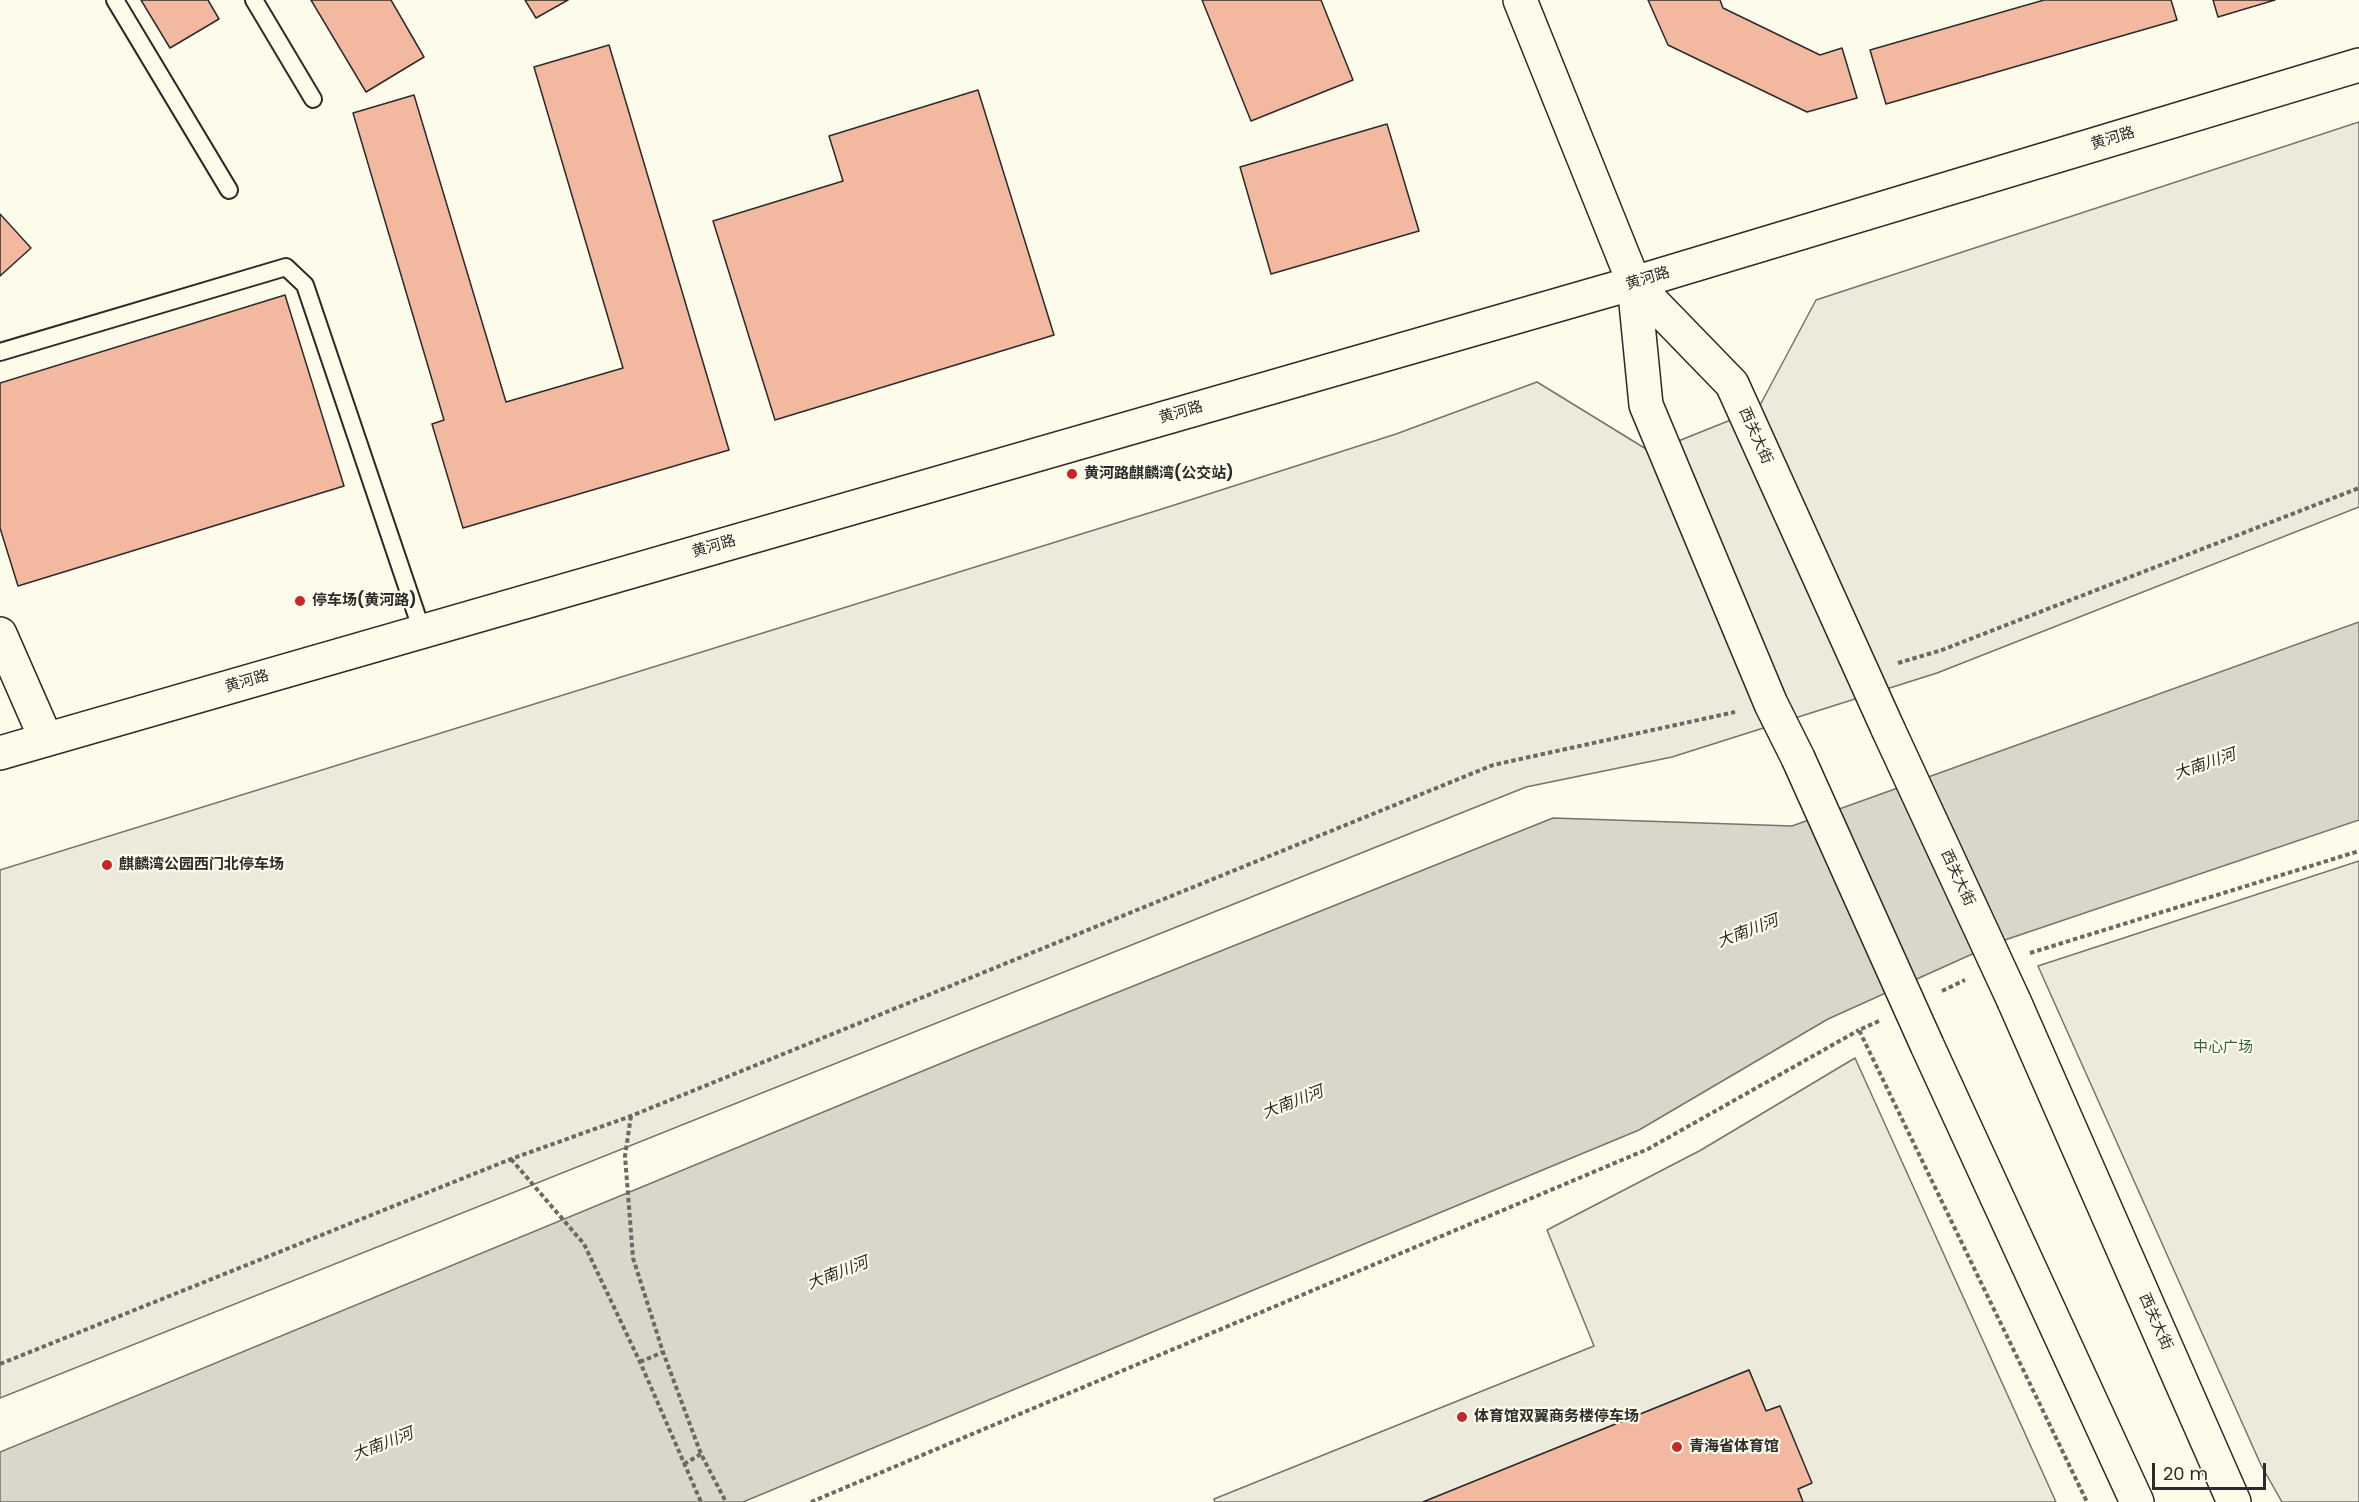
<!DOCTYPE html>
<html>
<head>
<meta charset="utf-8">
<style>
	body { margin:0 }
	#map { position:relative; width:2359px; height:1502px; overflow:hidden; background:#fdfbea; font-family:Poppins,sans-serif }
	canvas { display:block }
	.scale { position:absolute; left:2152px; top:1463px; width:114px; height:27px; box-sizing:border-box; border:3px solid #2b2b2b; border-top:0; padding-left:8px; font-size:18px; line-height:21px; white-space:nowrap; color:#2b2b2b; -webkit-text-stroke:4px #fdfbea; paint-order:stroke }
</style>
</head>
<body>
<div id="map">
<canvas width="2359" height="1502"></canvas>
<div class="scale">20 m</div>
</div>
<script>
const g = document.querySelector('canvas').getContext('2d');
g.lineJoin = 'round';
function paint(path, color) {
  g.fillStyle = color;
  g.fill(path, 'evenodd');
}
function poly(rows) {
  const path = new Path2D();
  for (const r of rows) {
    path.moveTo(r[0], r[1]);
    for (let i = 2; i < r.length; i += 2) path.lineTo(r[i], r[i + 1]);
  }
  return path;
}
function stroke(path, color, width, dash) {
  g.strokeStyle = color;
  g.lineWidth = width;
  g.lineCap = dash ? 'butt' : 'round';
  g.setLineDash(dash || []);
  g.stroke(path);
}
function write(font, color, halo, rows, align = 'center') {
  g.font = font + ' Poppins,"Noto Sans SC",sans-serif';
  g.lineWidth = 4.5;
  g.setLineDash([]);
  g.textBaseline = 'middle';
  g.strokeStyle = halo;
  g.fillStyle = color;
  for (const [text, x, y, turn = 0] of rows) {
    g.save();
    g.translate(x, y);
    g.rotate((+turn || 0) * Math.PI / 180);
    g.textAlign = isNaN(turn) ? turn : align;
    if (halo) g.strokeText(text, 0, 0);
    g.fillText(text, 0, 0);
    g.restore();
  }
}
const green = poly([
	[2359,122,2359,507,1937,673,1672,757,1526,787,0,1398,0,870,1165,508,1396,434,1537,382,1651,452,1758,409,1816,300,2359,122],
	[2359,861,2359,1502,2282,1502,2261,1465,2038,966,2359,861]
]);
const parking = poly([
	[1855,1058,2056,1502,1803,1502,1798,1489,1811,1483,1780,1406,1766,1411,1749,1370,1423,1502,1215,1502,1214,1499,1594,1346,1547,1230,1701,1150,1855,1058]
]);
const water = poly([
	[2359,622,2359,820,1999,942,1828,1019,1639,1130,743,1502,0,1502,0,1452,971,1051,1553,818,1792,826,2359,622]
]);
const building = poly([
	[141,0,208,0,219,19,170,48,141,0],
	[311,0,391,0,424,57,366,92,311,0],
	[525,0,568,0,536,18,525,0],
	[1202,0,1321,0,1353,80,1251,121,1202,0],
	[1648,0,1720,0,1723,8,1820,55,1842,48,1857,98,1807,112,1668,45,1648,0],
	[2044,0,2171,0,2177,20,1886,104,1870,50,2044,0],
	[2213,0,2275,0,2218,17,2213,0],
	[609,45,729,450,463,528,432,424,444,420,353,113,414,95,506,402,623,368,534,67,609,45],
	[978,90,1054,335,775,420,713,221,843,181,829,136,978,90],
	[1387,124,1419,231,1271,274,1240,167,1387,124],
	[0,214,31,248,0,276,0,214],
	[285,295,344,486,18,586,0,528,0,383,285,295],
	[1749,1370,1766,1411,1780,1406,1812,1483,1798,1489,1803,1502,1423,1502,1749,1370]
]);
const path = poly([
	[1898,663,1942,650,2359,488],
	[2030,953,2359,851],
	[1942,991,1965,980],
	[1879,1021,1859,1030,2087,1502],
	[631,1116,625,1156,633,1258,663,1352,701,1454,726,1502],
	[511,1159,584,1244,640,1362,701,1502],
	[640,1362,663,1352],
	[0,1364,511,1159,631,1116,1493,765,1735,712],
	[684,1464,701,1454],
	[811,1502,1648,1149,1859,1030]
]);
const service = poly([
	[115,0,229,190],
	[254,0,313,99],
	[0,352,286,267,305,285,422,631]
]);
const minor = poly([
	[0,634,46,739]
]);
const secondary = poly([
	[1634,283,1732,384,1888,729],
	[1634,283,1646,405,1771,704,1798,758],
	[0,753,1634,283,2359,65],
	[2014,1001,2234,1502],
	[1927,1045,2137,1502]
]);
const primary = poly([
	[1520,0,1634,283]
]);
const secondaryBridge = poly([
	[1888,729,2014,1001],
	[1798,758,1927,1045]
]);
const markers = [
	[1072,474,6,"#c62828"],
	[300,601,6,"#c62828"],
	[107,865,6,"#c62828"],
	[1462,1417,6,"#c62828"],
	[1677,1447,6,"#c62828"]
];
const streetNames = [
	["黄河路",2113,139,-17],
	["黄河路",1648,279,-17],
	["黄河路",1181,413,-16],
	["西关大街",1755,436,66],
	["黄河路",714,547,-16],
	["黄河路",247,682,-16],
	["西关大街",1957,878,65],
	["西关大街",2155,1322,66]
];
const poiNames = [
	["黄河路麒麟湾(公交站)",1084,474],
	["停车场(黄河路)",312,601],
	["麒麟湾公园西门北停车场",119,865],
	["体育馆双翼商务楼停车场",1474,1417],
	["青海省体育馆",1689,1447]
];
const parkNames = [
	["中心广场",2223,1048]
];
const waterNames = [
	["大南川河",2205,765,-19],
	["大南川河",1748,932,-21],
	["大南川河",1293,1103,-21],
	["大南川河",838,1274,-21],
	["大南川河",383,1445,-21]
];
paint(green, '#ecebdb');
stroke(green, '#74746e', 1.5);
paint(parking, '#eceadb');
stroke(parking, '#74746e', 1.5);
paint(water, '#d8d7c9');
stroke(water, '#74746e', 1.5);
paint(building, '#f2b8a0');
stroke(building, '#2b2b2b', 1.5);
stroke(service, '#2b2b2b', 20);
stroke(minor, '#2b2b2b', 36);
stroke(secondary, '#2b2b2b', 36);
stroke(primary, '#2b2b2b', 36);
stroke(path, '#6a6964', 4, [4.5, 3]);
stroke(service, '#fdfbea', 16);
stroke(minor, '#fdfbea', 33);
stroke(secondary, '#fdfbea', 33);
stroke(primary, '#fdfbea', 33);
stroke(secondaryBridge, '#2b2b2b', 36, []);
stroke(secondaryBridge, '#fdfbea', 33);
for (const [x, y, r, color] of markers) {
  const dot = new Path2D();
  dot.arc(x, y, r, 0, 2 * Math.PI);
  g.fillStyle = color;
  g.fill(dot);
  stroke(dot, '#fdfbea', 2);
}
write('15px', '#2b2b2b', '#fdfbea', streetNames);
write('bold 15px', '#2b2b2b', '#fdfbea', poiNames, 'left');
write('15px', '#34623c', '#fdfbea', parkNames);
write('italic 16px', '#2b2b2b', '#fdfbea', waterNames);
</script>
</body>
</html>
